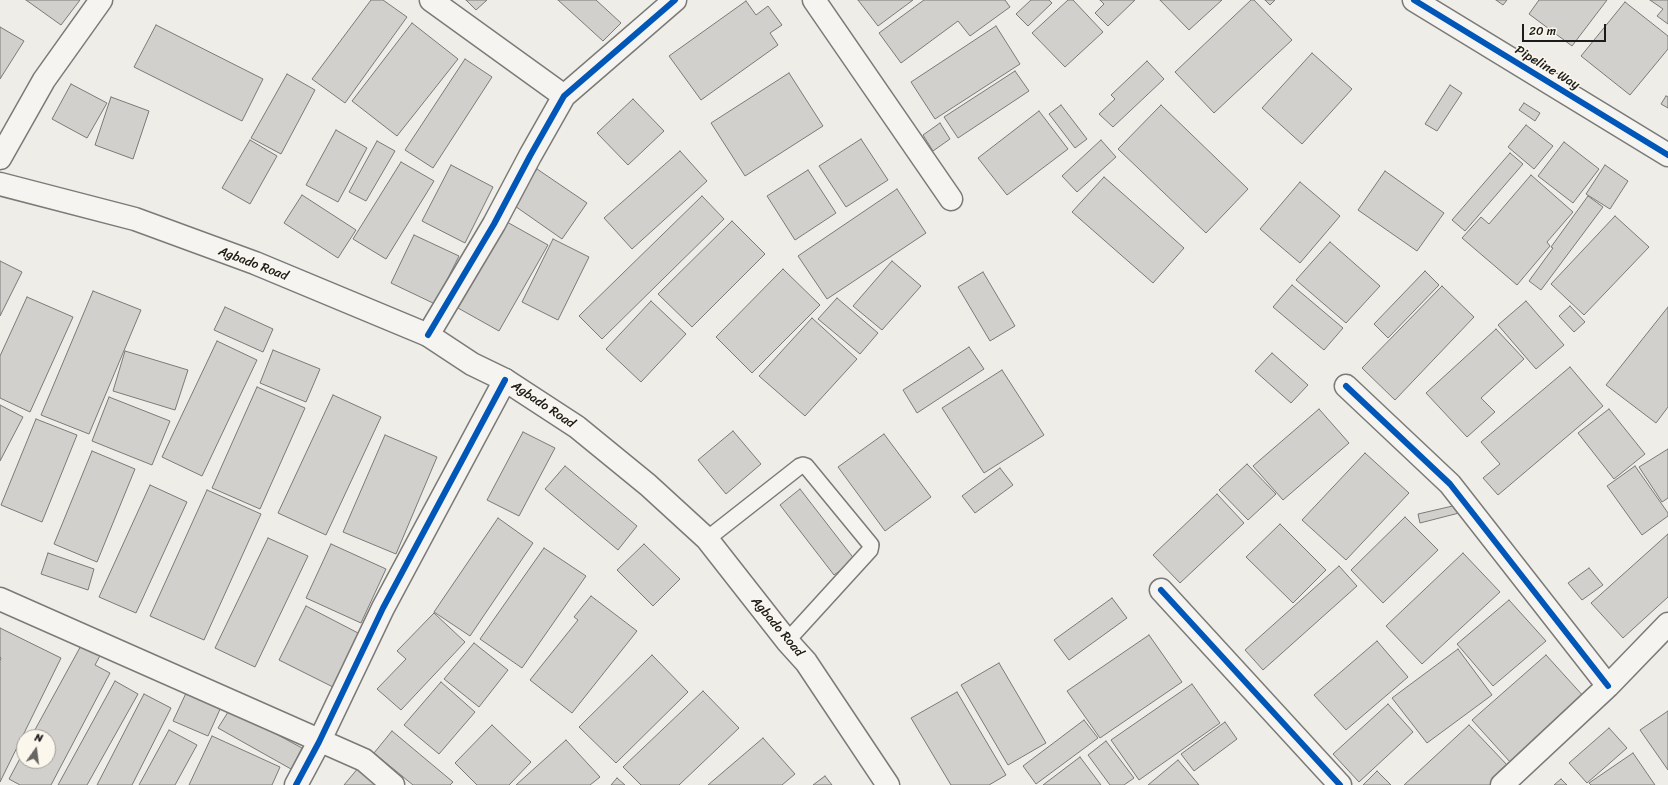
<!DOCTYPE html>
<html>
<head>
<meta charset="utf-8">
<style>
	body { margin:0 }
	#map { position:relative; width:1668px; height:785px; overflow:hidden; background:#eeede8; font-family:Sriracha,sans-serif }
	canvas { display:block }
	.north { position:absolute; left:16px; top:729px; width:40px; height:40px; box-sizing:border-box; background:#fbf7ec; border:1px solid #a29f99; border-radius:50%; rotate:14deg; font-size:11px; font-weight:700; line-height:16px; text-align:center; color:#1c1c1c }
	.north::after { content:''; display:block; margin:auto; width:14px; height:18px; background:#666563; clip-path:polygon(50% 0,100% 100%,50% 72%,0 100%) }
	.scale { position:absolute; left:1522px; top:24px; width:84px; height:18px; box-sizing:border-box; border:2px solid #1c1c1c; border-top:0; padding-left:5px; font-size:12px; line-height:14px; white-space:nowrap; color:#1c1c1c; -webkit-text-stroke:3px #fbf7ec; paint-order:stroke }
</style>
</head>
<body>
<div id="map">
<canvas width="1668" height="785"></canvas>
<div class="north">N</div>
<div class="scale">20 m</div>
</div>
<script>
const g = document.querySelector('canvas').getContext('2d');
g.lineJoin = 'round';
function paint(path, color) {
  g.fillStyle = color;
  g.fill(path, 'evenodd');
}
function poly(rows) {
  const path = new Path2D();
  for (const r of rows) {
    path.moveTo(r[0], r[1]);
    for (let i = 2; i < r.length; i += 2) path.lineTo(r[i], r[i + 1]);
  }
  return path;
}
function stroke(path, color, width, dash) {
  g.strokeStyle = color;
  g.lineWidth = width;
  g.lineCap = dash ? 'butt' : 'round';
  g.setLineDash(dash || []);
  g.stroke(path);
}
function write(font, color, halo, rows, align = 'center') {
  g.font = font + ' Sriracha,sans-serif';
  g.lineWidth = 3;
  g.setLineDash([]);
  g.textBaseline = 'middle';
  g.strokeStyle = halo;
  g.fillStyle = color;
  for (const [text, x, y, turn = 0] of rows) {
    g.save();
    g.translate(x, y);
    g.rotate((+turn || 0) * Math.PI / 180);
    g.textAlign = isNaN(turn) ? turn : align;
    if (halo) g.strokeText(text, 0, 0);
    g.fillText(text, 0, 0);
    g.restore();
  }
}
const building = poly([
	[26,0,80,0,61,25,26,0],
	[371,0,383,0,407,17,345,103,312,79,371,0],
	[466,0,487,0,476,10,466,0],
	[558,0,596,0,621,23,603,41,558,0],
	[858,0,913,0,878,26,858,0],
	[924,0,1005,0,1010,7,970,36,958,21,901,63,879,33,924,0],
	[1031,0,1049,0,1052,3,1028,26,1016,14,1031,0],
	[1068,0,1073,0,1103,32,1065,67,1032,33,1068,0],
	[1100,0,1135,0,1108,26,1095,13,1104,4,1100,0],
	[1160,0,1222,0,1189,30,1160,0],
	[1251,0,1254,0,1292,40,1214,113,1175,72,1251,0],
	[1265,0,1275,0,1270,5,1265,0],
	[1496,0,1507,0,1503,5,1496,0],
	[1539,0,1607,0,1572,46,1529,14,1539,0],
	[1650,0,1668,0,1668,24,1657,16,1663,9,1650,0],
	[746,1,756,15,768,6,782,25,770,33,778,45,701,100,669,56,746,1],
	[1625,2,1668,36,1668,49,1630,95,1581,56,1625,2],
	[412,23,458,59,397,136,352,101,412,23],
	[156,25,263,79,242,121,134,67,156,25],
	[996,26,1020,64,935,119,911,82,996,26],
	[0,27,24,41,0,79,0,27],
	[1312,53,1352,89,1302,144,1262,108,1312,53],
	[465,59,492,77,433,168,405,150,465,59],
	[1147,61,1164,79,1113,127,1099,114,1115,99,1111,95,1147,61],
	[1015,71,1029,91,958,138,944,117,1015,71],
	[789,73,823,126,745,176,711,123,789,73],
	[287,74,315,90,281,154,251,138,287,74],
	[71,84,107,103,87,138,52,119,71,84],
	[1450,85,1462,93,1437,131,1425,124,1450,85],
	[1666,96,1668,97,1668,108,1661,104,1666,96],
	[111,97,149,111,133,159,95,145,111,97],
	[633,99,664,131,628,165,597,133,633,99],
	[1524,103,1540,113,1535,121,1519,110,1524,103],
	[1061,105,1087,139,1075,148,1049,114,1061,105],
	[1161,105,1248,189,1206,233,1118,149,1161,105],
	[1039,111,1068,149,1007,195,978,158,1039,111],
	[940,123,950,139,933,151,923,135,940,123],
	[1526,125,1553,146,1534,169,1508,147,1526,125],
	[336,130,367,148,338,202,306,185,336,130],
	[861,139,888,180,846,207,819,166,861,139],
	[250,140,277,156,250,204,222,188,250,140],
	[1101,140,1116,157,1077,192,1062,176,1101,140],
	[377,141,395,151,366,201,349,192,377,141],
	[1564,142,1599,169,1573,203,1538,176,1564,142],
	[680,151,707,181,632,249,604,218,680,151],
	[1510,153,1523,164,1465,231,1452,220,1510,153],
	[401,162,434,181,386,259,353,239,401,162],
	[451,165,493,187,465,243,422,221,451,165],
	[1605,165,1628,181,1610,209,1586,194,1605,165],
	[537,169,587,203,562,239,512,204,537,169],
	[808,170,836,213,795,240,767,196,808,170],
	[1385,171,1444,213,1417,251,1358,210,1385,171],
	[1531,175,1573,212,1547,242,1550,246,1517,285,1462,238,1481,217,1489,224,1531,175],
	[1104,177,1184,248,1153,283,1072,212,1104,177],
	[1300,182,1340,216,1300,263,1260,229,1300,182],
	[897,189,926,233,827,299,798,256,897,189],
	[302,195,356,230,338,258,284,223,302,195],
	[702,196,724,219,602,339,579,316,702,196],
	[1588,196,1603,207,1541,290,1529,281,1553,248,1551,247,1588,196],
	[1615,216,1649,247,1584,315,1551,284,1615,216],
	[732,221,765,254,692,327,658,294,732,221],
	[507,222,548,245,499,331,458,308,507,222],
	[414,235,459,256,435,304,391,283,414,235],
	[553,239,589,257,558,320,522,302,553,239],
	[1330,242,1380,286,1346,323,1296,280,1330,242],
	[0,261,22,272,0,316,0,261],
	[892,261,921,286,882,330,853,306,892,261],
	[783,269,820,305,752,373,716,337,783,269],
	[1425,271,1439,285,1388,338,1374,324,1425,271],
	[983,272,1015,326,990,341,958,287,983,272],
	[1292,285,1343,328,1324,350,1273,307,1292,285],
	[1442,286,1474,317,1395,400,1362,368,1442,286],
	[93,291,141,310,89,434,41,415,93,291],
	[27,297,73,317,30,412,0,398,0,356,27,297],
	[837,298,878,333,860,354,818,319,837,298],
	[651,301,686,334,641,382,606,349,651,301],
	[1526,301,1564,345,1536,369,1498,325,1526,301],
	[1570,306,1585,322,1574,332,1559,316,1570,306],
	[225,307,273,329,263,352,214,330,225,307],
	[1668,307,1668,407,1656,423,1606,385,1668,307],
	[812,318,857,359,805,416,759,376,812,318],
	[1496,329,1524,359,1481,398,1495,412,1467,437,1426,393,1496,329],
	[217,341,257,360,202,476,162,457,217,341],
	[969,347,984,369,917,413,903,390,969,347],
	[273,350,320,369,306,402,260,383,273,350],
	[125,351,188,370,175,410,113,391,125,351],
	[1272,353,1308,385,1291,403,1255,371,1272,353],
	[1570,367,1603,406,1498,495,1483,478,1500,464,1481,442,1570,367],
	[1002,370,1044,435,984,473,942,408,1002,370],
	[257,387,305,408,260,509,212,488,257,387],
	[333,395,381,417,326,535,278,513,333,395],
	[109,397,170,421,152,465,92,441,109,397],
	[0,405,23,417,0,461,0,405],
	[1319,409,1349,443,1283,500,1253,466,1319,409],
	[1609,409,1645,454,1614,479,1578,433,1609,409],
	[36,419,77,435,42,522,1,505,36,419],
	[733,431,761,464,726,494,698,460,733,431],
	[523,432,555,448,519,516,487,500,523,432],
	[884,434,931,497,885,531,838,467,884,434],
	[385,435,437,457,396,554,343,532,385,435],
	[1668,449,1668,498,1662,502,1639,467,1668,449],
	[92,451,135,469,97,562,54,544,92,451],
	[1365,453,1409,493,1346,560,1302,520,1365,453],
	[1247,464,1276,494,1248,520,1219,490,1247,464],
	[565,466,637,526,618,550,545,489,565,466],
	[1635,466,1668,513,1668,516,1642,535,1607,486,1635,466],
	[1000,468,1013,485,975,513,962,496,1000,468],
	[150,485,187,502,136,613,99,597,150,485],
	[800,489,855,560,834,575,780,505,800,489],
	[207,490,261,514,204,640,150,616,207,490],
	[1217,494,1244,523,1180,583,1153,555,1217,494],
	[1457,505,1459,513,1420,523,1418,514,1457,505],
	[1405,517,1438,550,1383,603,1351,570,1405,517],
	[498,518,533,543,470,636,434,612,498,518],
	[1280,524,1326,570,1293,603,1246,557,1280,524],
	[1668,534,1668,597,1623,638,1591,603,1668,534],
	[268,538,308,556,255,667,215,648,268,538],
	[331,544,386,569,361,623,306,598,331,544],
	[644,544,680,579,653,606,617,570,644,544],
	[544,548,586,576,522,668,480,639,544,548],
	[48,553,94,569,88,590,41,574,48,553],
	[1463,553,1500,592,1422,664,1386,626,1463,553],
	[1339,566,1357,586,1263,670,1245,650,1339,566],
	[1589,568,1603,585,1582,600,1568,583,1589,568],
	[591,596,637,631,572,713,530,680,578,620,574,617,591,596],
	[1112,598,1127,618,1069,660,1054,640,1112,598],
	[1509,600,1546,641,1493,686,1457,644,1509,600],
	[306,606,360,634,333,687,279,660,306,606],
	[434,613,465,642,401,710,377,689,406,659,397,651,434,613],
	[0,628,61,658,0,782,0,661,1,658,0,657,0,628],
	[1149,635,1182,682,1100,738,1067,691,1149,635],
	[1377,641,1408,677,1346,730,1314,695,1377,641],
	[83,642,102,652,95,665,110,673,51,785,20,785,9,779,24,751,24,761,48,761,48,737,31,737,83,642],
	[474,643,508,670,479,707,444,679,474,643],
	[1458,649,1492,695,1427,743,1392,698,1458,649],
	[652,655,688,692,616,763,579,727,652,655],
	[1546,655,1585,698,1511,763,1472,720,1546,655],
	[999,663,1046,743,1008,765,961,685,999,663],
	[115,681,138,694,87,785,58,785,115,681],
	[441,682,475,712,439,754,404,725,441,682],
	[1192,684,1220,723,1139,780,1111,740,1192,684],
	[187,691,221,707,208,736,173,721,187,691],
	[703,691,739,728,679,785,641,785,623,767,703,691],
	[957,692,1006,775,989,785,951,785,911,718,957,692],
	[144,694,171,708,132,785,97,785,144,694],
	[1388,704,1413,732,1359,782,1333,754,1388,704],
	[230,709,302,748,291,769,218,728,230,709],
	[1668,711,1668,770,1640,730,1668,711],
	[1084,720,1098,738,1036,784,1023,766,1084,720],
	[1225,722,1237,739,1194,771,1181,754,1225,722],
	[492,725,531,762,509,785,477,785,455,763,492,725],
	[1469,725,1509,767,1490,785,1404,785,1469,725],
	[1609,728,1627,748,1587,783,1569,763,1609,728],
	[169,730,197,745,175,785,139,785,169,730],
	[392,731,453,782,450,785,413,785,374,753,392,731],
	[212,736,280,767,272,785,189,785,212,736],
	[763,738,795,774,782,785,708,785,763,738],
	[566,740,600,777,590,785,516,785,566,740],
	[1106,741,1134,778,1124,785,1110,785,1088,755,1106,741],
	[1633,753,1655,785,1591,785,1589,783,1633,753],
	[1080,757,1101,785,1043,785,1080,757],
	[1178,760,1199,785,1148,785,1178,760],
	[359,767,381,785,344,785,359,767],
	[1377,771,1391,785,1363,785,1377,771],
	[825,776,832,785,813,785,825,776],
	[617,778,625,785,611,785,617,778],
	[1561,779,1567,785,1554,785,1561,779]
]);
const service = poly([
	[707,539,800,466,803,465,806,466,871,545,870,550,787,641]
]);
const minor = poly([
	[431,0,564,96],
	[814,0,951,199],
	[1414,0,1668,155],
	[0,158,44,80,101,0],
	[428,335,494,224,530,156,564,96,675,0],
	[1346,386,1450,484,1608,686],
	[1161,590,1340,785],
	[0,599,364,760,393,785],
	[296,785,319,742,383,608,505,380],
	[1502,785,1608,686,1668,624]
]);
const secondary = poly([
	[0,184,135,219,255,263,428,335,472,364,505,380,577,427,648,485,707,539,787,641,806,662,888,785]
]);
const cycleway = poly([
	[1414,0,1668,155],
	[428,335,494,224,530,156,564,96,675,0],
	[1346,386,1450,484,1608,686],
	[1161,590,1340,785],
	[296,785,319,742,383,608,505,380]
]);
const streetNames = [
	["Pipeline Way",1547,68,31],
	["Agbado Road",253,264,21],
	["Agbado Road",543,405,34],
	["Agbado Road",777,627,50]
];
paint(building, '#d1d0cc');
stroke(building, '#7a7a78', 1);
stroke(service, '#7a7a78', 18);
stroke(minor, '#7a7a78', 25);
stroke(secondary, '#7a7a78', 25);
stroke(service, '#f5f4f0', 15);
stroke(minor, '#f5f4f0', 22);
stroke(secondary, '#f5f4f0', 22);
stroke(cycleway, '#0057b8', 6);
write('13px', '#1c1c1c', '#fbf7ec', streetNames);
</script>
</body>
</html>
